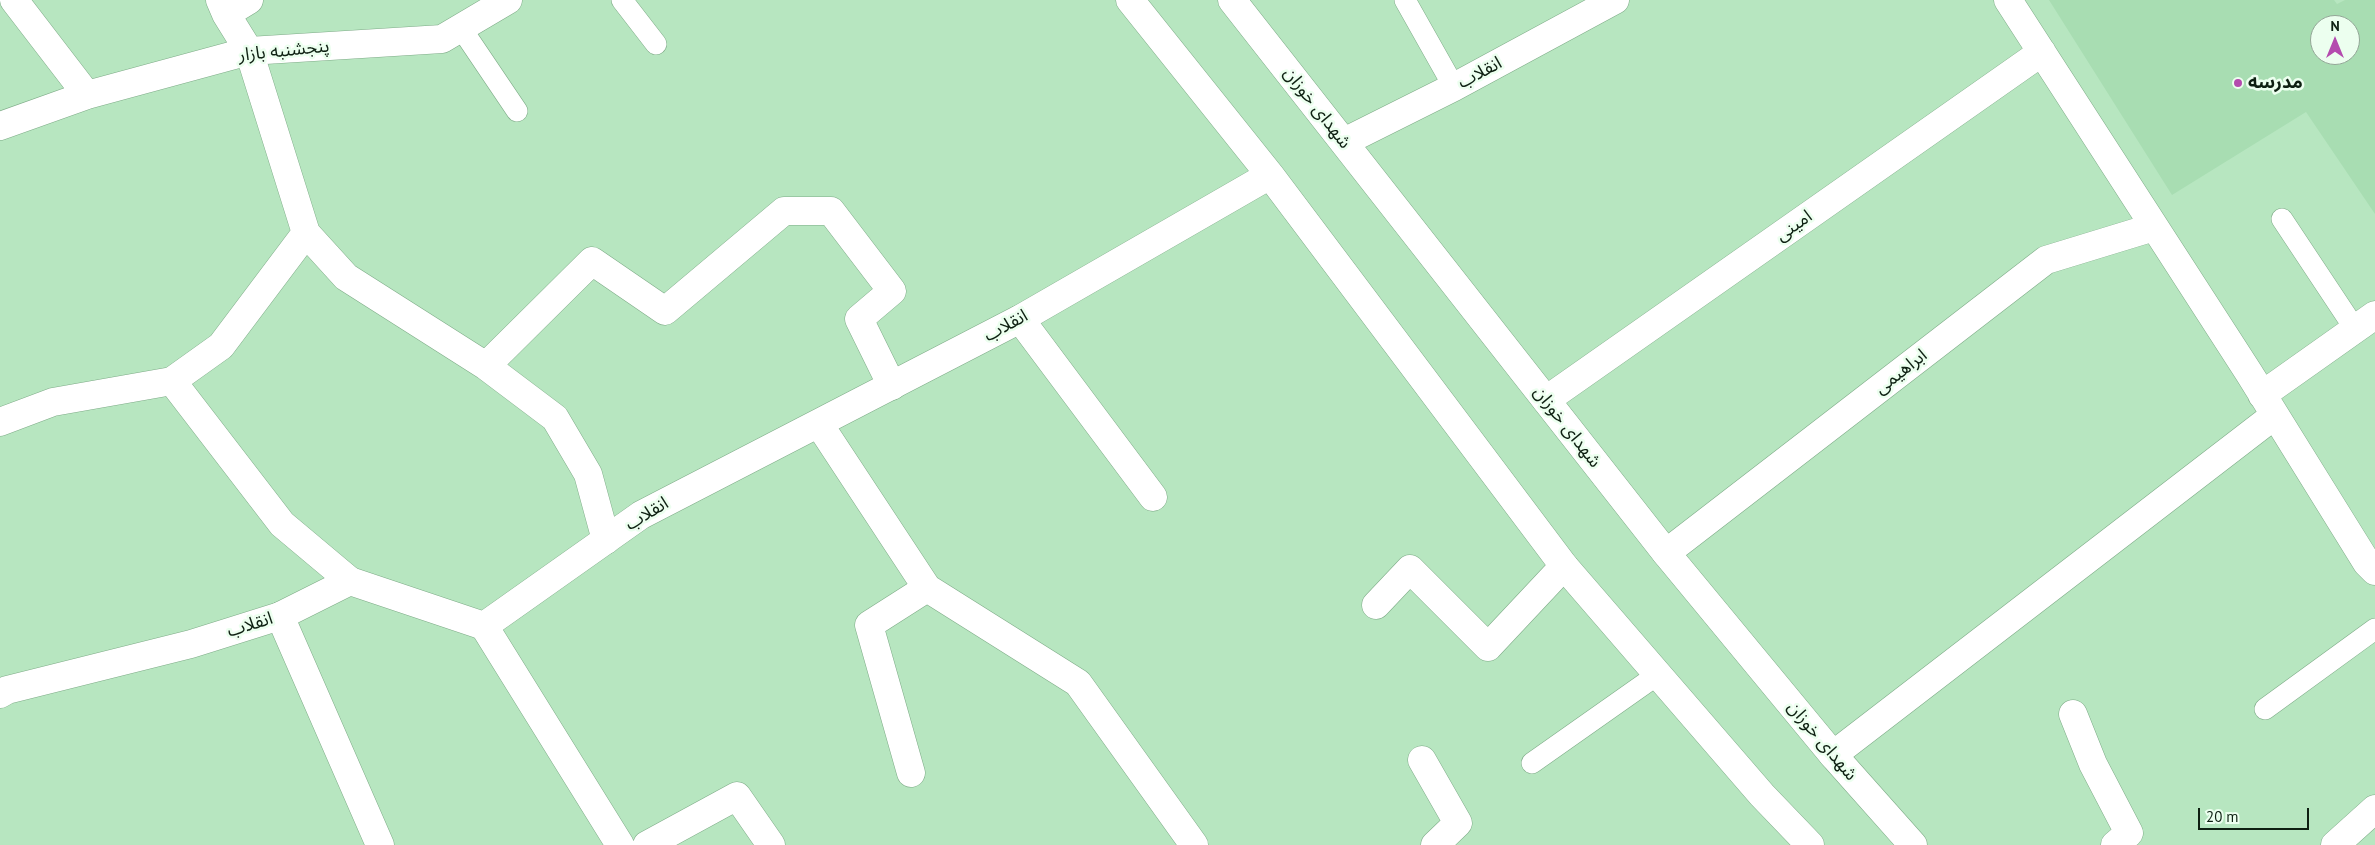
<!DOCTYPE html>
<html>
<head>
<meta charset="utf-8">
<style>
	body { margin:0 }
	#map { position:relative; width:2375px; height:845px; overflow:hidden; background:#b7e6c0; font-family:"PT Sans",sans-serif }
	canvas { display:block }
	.north { position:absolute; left:2310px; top:15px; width:50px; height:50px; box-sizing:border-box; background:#ecffef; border:1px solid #93a697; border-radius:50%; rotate:0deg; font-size:14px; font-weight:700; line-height:20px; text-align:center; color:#0e2012 }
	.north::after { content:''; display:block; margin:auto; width:18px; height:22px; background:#b44bae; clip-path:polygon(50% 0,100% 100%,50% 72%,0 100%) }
	.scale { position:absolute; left:2198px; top:808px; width:111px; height:22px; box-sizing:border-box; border:2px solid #0e2012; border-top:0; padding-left:6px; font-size:15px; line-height:18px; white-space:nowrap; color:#0e2012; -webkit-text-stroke:4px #ecffef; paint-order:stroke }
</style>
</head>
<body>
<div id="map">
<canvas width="2375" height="845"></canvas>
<div class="north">N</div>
<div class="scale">20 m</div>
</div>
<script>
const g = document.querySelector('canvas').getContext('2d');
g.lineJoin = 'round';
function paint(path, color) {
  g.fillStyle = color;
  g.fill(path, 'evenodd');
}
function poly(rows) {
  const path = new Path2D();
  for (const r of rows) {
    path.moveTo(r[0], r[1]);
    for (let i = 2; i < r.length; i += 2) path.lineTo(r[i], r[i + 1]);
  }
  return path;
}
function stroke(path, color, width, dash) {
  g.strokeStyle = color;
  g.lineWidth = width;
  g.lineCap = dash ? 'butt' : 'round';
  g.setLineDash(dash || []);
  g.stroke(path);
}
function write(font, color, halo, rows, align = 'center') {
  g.font = font + ' "PT Sans","Noto Sans Arabic",sans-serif';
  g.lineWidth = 5;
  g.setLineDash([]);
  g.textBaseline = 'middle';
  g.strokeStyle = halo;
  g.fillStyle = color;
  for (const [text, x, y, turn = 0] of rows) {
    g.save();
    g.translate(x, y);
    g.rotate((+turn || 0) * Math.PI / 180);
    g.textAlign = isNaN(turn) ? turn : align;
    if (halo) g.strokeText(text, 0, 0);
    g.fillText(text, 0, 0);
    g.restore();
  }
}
const built = poly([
	[2049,0,2334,0,2337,4,2345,0,2375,0,2375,214,2306,112,2172,195],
	[2320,25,2350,25,2350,55,2320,55]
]);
const service = poly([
	[622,0,656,44],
	[1405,0,1454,87],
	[461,28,517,111],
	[2282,219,2355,329],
	[2265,709,2375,629],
	[1532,763,1657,675]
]);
const minor = poly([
	[14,0,87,95],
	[220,0,226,14,249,51,306,233,346,277,486,366,555,418,588,474,606,540],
	[2008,0,2249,373,2367,563,2375,571],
	[226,14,249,0],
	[0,126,87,95,249,51,442,39,508,0],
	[1020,319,1153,497],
	[486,366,592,261,665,311,784,211,831,211,892,291,859,319,892,386],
	[172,381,282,524,350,581],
	[2262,395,2375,315],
	[1546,400,2042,52],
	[0,422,53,402,172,381,221,346,306,233],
	[819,424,927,588,1078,683,1194,845],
	[1666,553,2046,260,2154,227],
	[1376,605,1410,569,1488,647,1564,566],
	[280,616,380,845],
	[484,626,620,845],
	[2073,714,2093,764,2129,833,2115,845],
	[1833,755,2275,415],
	[1422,760,1458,823,1435,845],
	[911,773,869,625,927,588],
	[647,845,737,796,771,845],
	[2335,845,2375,809]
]);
const tertiary = poly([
	[1130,0,1270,175,1564,566,1762,795,1810,845],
	[1232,0,1666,553,1833,755,1913,845],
	[1344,142,1454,87,1615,0],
	[0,694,7,690,191,644,280,616,350,581,484,626,641,515,1020,319,1270,175]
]);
const markers = [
	[2238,83,5,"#b44bae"]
];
const streetNames = [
	["پنجشنبه بازار",284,51,-6],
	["انقلاب",1480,73,-28],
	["شهدای خوزان",1317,108,52],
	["امینی",1794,226,-35],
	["انقلاب",1006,326,-29],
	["ابراهیمی",1901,372,-38],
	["شهدای خوزان",1567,427,52],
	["انقلاب",647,514,-31],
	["انقلاب",250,625,-17],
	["شهدای خوزان",1822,741,50]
];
const poiNames = [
	["مدرسه",2248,83]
];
paint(built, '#a8ddb2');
stroke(service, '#7eab87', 22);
stroke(minor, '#7eab87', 29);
stroke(tertiary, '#7eab87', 29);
stroke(service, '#fff', 21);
stroke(minor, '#fff', 28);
stroke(tertiary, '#fff', 28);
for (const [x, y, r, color] of markers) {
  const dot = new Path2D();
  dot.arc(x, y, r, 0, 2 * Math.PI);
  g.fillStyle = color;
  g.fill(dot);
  stroke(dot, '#ecffef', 2);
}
write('18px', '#0e2012', '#ecffef', streetNames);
write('bold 18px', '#0e2012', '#ecffef', poiNames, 'left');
</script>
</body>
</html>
